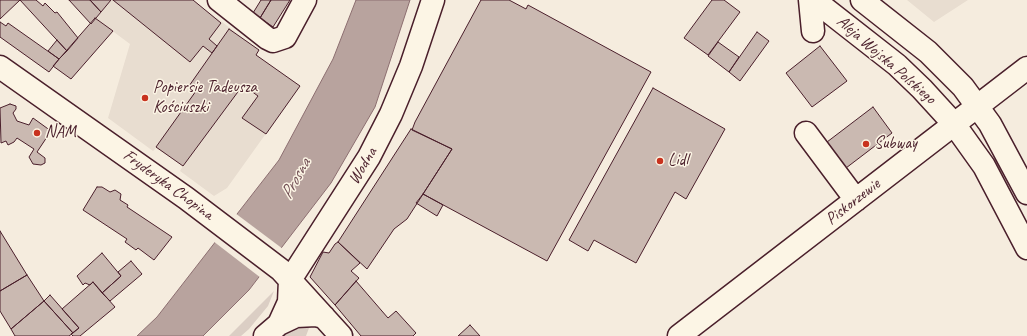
<!DOCTYPE html>
<html>
<head>
<meta charset="utf-8">
<style>
	body { margin:0 }
	canvas { display:block; background:#f5ecde }
</style>
</head>
<body>
<canvas width="1027" height="336"></canvas>
<script>
const g = document.querySelector('canvas').getContext('2d');
g.lineJoin = 'round';
function paint(path, color) {
  g.fillStyle = color;
  g.fill(path, 'evenodd');
}
function poly(rows) {
  const path = new Path2D();
  for (const r of rows) {
    path.moveTo(r[0], r[1]);
    for (let i = 2; i < r.length; i += 2) path.lineTo(r[i], r[i + 1]);
  }
  return path;
}
function stroke(path, color, width, dash) {
  g.strokeStyle = color;
  g.lineWidth = width;
  g.lineCap = dash ? 'butt' : 'round';
  g.setLineDash(dash || []);
  g.stroke(path);
}
function write(font, color, halo, rows, align = 'center') {
  g.font = font + ' Caveat,sans-serif';
  g.lineWidth = 3;
  g.setLineDash([]);
  g.textBaseline = 'middle';
  g.strokeStyle = halo;
  g.fillStyle = color;
  for (const [text, x, y, turn = 0] of rows) {
    g.save();
    g.translate(x, y);
    g.rotate((+turn || 0) * Math.PI / 180);
    g.textAlign = isNaN(turn) ? turn : align;
    if (halo) g.strokeText(text, 0, 0);
    g.fillText(text, 0, 0);
    g.restore();
  }
}
const built = poly([
	[111,0,193,0,259,50,256,55,300,86,227,188,214,196,180,171,183,166,156,148,153,151,108,118,130,44,95,18],
	[907,0,968,0,934,22]
]);
const green = poly([
	[274,291,268,306,249,329,241,336,229,336],
	[307,325,309,328,306,336,282,336,297,327]
]);
const water = poly([
	[356,0,410,0,375,107,331,183,249,290,203,336,137,336,157,317,279,160,333,59,356,0]
]);
const pier = poly([
	[235,213,283,249,261,278,213,241]
]);
const building = poly([
	[0,0,20,0,0,19,0,0],
	[20,0,36,0,43,6,45,3,55,13,57,12,78,38,67,51,20,0],
	[69,0,90,0,101,12,91,24,69,0],
	[90,0,111,0,101,12,90,0],
	[113,0,193,0,221,23,209,39,217,46,212,53,203,46,190,62,113,0],
	[261,0,271,0,260,18,253,13,261,0],
	[271,0,290,0,273,27,260,18,271,0],
	[481,0,509,0,526,9,528,5,651,72,547,261,423,194,452,149,412,130,415,122,481,0],
	[712,0,724,0,740,12,708,55,684,38,712,0],
	[95,18,113,31,71,79,53,66,95,18],
	[0,22,6,26,8,23,59,59,49,72,0,37,0,22],
	[229,29,259,50,256,55,300,86,266,134,242,118,258,96,243,85,183,166,156,147,196,91,189,86,229,29],
	[757,32,769,41,740,81,729,72,757,32],
	[57,40,67,51,59,59,48,51,57,40],
	[718,42,739,57,729,72,708,56,718,42],
	[820,46,847,81,812,107,786,73,820,46],
	[653,88,725,129,686,199,675,192,636,263,594,240,588,251,569,240,653,88],
	[10,104,16,106,16,109,13,113,17,121,29,125,33,118,51,131,37,152,45,158,45,163,41,165,33,164,29,157,34,149,17,138,14,142,8,145,6,141,1,143,0,108,10,104],
	[873,107,892,133,846,168,827,142,873,107],
	[411,129,452,149,407,219,394,229,367,269,338,242,411,129],
	[97,187,102,187,110,192,115,190,121,194,120,200,128,205,127,207,172,237,154,260,138,248,136,250,125,242,127,239,83,210,97,187],
	[423,194,443,205,437,216,416,203,423,194],
	[0,231,27,275,0,291,0,231],
	[338,242,360,263,351,271,359,278,335,305,310,277,323,252,329,253,335,244,338,242],
	[102,253,121,276,102,293,93,282,90,285,85,283,83,285,77,276,102,253],
	[131,261,142,274,110,301,102,293,121,276,118,272,131,261],
	[27,275,44,301,11,329,0,311,0,291,27,275],
	[356,281,388,318,396,311,416,333,413,336,361,336,335,305,356,281],
	[93,282,115,307,80,336,73,336,71,334,79,328,62,309,93,282],
	[50,295,79,328,73,333,44,301,50,295],
	[44,301,73,333,69,336,15,336,11,329,44,301],
	[470,325,480,336,458,336,470,325]
]);
const minor = poly([
	[219,0,267,38,273,41,285,37,305,0],
	[810,0,813,31],
	[0,67,186,198,281,270,341,336],
	[806,133,856,200],
	[279,324,289,302,290,280,369,157,391,114,411,66,433,0],
	[265,336,279,324,296,316,316,315,324,317],
	[679,336,1027,68]
]);
const major = poly([
	[814,0,897,65,922,89,954,124,984,166,1027,248],
	[862,0,928,52,963,87,990,124,1027,193]
]);
const markers = [
	[145,98,4,"#c8321e"],
	[37,133,4,"#c8321e"],
	[866,144,4,"#c8321e"],
	[660,161,4,"#c8321e"]
];
const streetNames = [
	["Aleja Wojska Polskiego",886,60,41],
	["Wodna",363,166,-59],
	["Fryderyka Chopina",168,185,36],
	["Piskorzewie",853,202,-38]
];
const poiNames = [
	["Popiersie Tadeusza",153,88],
	["Kościuszki",153,108],
	["NAM",45,133],
	["Subway",874,144],
	["Lidl",668,161]
];
const waterNames = [
	["Prosna",296,179,-61]
];
paint(built, '#e8ddd0');
paint(green, '#dbcec4');
paint(water, '#b8a39e');
stroke(water, '#8c6e70', 1);
paint(pier, '#f5ecde');
paint(building, '#cab9b1');
stroke(building, '#4a1f2b', 1);
stroke(minor, '#4a1f2b', 25);
stroke(major, '#4a1f2b', 25);
stroke(minor, '#fcf5e5', 22);
stroke(major, '#fcf5e5', 22);
for (const [x, y, r, color] of markers) {
  const dot = new Path2D();
  dot.arc(x, y, r, 0, 2 * Math.PI);
  g.fillStyle = color;
  g.fill(dot);
  stroke(dot, '#fcf5e5', 1.5);
}
write('17px', '#4a1f2b', '#fcf5e5', streetNames);
write('17px', '#4a1f2b', '#fcf5e5', poiNames, 'left');
write('italic 18px', '#704d53', '#fcf5e5', waterNames);
</script>
</body>
</html>
